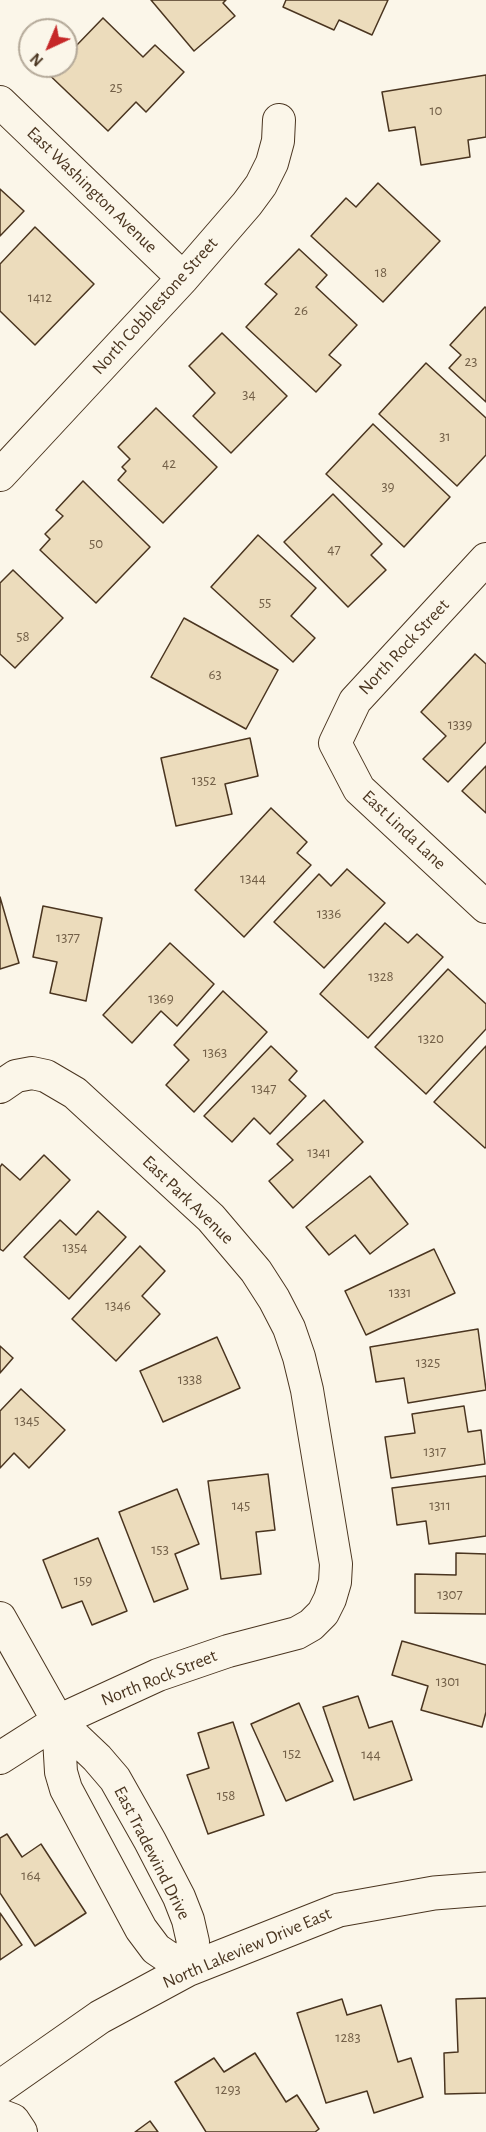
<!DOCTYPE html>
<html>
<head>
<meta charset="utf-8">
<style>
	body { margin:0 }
	#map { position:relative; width:486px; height:2132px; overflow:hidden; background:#fbf6e9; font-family:"Alegreya Sans",sans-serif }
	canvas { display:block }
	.north { position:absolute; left:18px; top:18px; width:60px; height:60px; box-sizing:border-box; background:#fbf6e9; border:2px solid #b4a999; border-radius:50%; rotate:224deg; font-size:16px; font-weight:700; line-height:24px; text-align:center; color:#4a3520 }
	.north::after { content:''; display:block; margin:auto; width:21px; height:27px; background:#c62828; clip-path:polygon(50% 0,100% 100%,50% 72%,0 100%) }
</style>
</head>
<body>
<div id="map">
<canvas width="486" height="2132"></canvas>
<div class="north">N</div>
</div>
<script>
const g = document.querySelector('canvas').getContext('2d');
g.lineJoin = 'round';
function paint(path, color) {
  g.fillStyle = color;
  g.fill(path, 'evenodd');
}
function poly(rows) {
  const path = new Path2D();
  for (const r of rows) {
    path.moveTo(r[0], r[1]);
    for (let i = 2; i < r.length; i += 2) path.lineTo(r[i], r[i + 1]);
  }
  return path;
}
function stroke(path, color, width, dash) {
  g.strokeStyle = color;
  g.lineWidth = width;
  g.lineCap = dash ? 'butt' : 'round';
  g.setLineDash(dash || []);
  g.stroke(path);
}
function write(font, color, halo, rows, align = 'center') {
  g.font = font + ' "Alegreya Sans",sans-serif';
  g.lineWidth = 4.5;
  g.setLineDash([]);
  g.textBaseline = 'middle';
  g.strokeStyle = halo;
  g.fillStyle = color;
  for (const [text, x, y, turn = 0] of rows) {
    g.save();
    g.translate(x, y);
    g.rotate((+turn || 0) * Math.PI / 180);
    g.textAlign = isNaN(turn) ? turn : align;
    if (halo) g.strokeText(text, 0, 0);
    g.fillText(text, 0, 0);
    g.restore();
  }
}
const building = poly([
	[151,0,226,0,223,3,235,16,194,51,151,0],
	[286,0,388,0,372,35,339,20,334,30,283,7,286,0],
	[103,18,143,57,155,45,184,72,146,112,136,102,108,131,40,66,66,66,66,41,74,48,103,18],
	[486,75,486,137,468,140,470,157,421,165,415,127,389,131,382,92,486,75],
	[378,183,440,241,383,302,311,236,346,198,356,207,378,183],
	[0,189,24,211,0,236,0,189],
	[35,227,94,284,35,345,0,311,0,264,35,227],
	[299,249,327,275,316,287,357,325,329,355,341,365,316,392,246,327,277,294,265,284,299,249],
	[485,307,486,308,486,402,449,368,461,355,450,345,485,307],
	[222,333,287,396,231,453,193,416,215,393,189,366,222,333],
	[426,363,486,418,486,455,457,486,379,414,426,363],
	[156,408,217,467,163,523,118,480,126,471,122,467,130,459,118,447,156,408],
	[373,424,450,497,404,547,326,474,373,424],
	[83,481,150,547,96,603,40,550,50,539,45,534,63,516,56,510,83,481],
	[333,494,382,544,371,555,386,570,348,607,284,542,333,494],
	[258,535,316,588,291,616,315,638,293,662,211,587,258,535],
	[13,570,63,618,15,668,0,654,0,583,13,570],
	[184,618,278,670,246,729,151,677,184,618],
	[475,654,486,664,486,742,448,782,423,759,446,736,421,712,475,654],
	[250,738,258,776,225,784,232,814,176,826,161,758,250,738],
	[486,766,486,813,462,791,486,766],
	[271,808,307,842,297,853,311,865,244,937,195,890,271,808],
	[347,869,385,903,324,968,274,922,319,874,331,886,347,869],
	[0,897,19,963,0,969,0,897],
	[43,906,102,918,86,1001,50,993,57,962,33,957,43,906],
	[385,923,408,943,417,934,443,957,368,1038,320,994,385,923],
	[170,943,214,984,177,1026,161,1011,132,1043,103,1015,170,943],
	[448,969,486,1004,486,1029,426,1094,375,1047,448,969],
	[223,991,267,1032,194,1112,166,1085,189,1060,174,1045,223,991],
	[271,1046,297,1071,289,1080,306,1096,270,1134,254,1118,232,1142,204,1116,271,1046],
	[486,1046,486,1147,485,1148,434,1102,486,1046],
	[324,1100,363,1142,293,1208,269,1181,293,1160,277,1144,324,1100],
	[44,1155,70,1180,3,1251,0,1249,0,1167,2,1164,20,1180,44,1155],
	[370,1176,408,1224,370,1254,355,1235,329,1255,306,1227,370,1176],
	[98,1211,126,1237,69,1299,24,1257,60,1220,76,1235,98,1211],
	[140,1246,165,1271,142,1296,160,1314,116,1361,72,1319,140,1246],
	[434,1249,455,1293,366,1335,345,1291,434,1249],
	[478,1329,486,1390,408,1403,404,1378,376,1382,370,1347,478,1329],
	[217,1337,240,1388,163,1422,140,1371,217,1337],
	[0,1346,13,1358,0,1373,0,1346],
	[21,1389,65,1430,29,1468,14,1453,0,1468,0,1411,21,1389],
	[464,1406,468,1432,481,1430,485,1464,391,1478,385,1437,415,1433,412,1414,464,1406],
	[268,1474,275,1530,256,1532,261,1574,221,1579,208,1481,268,1474],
	[486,1476,486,1536,429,1544,426,1521,397,1525,392,1488,486,1476],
	[177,1489,199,1544,175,1554,188,1589,154,1602,119,1512,177,1489],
	[98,1538,127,1611,92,1625,82,1601,62,1608,43,1560,98,1538],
	[456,1553,486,1554,486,1614,415,1613,415,1574,456,1575,456,1553],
	[402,1641,486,1665,486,1712,482,1727,421,1710,428,1686,392,1675,402,1641],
	[358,1696,369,1728,392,1721,412,1780,354,1800,323,1707,358,1696],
	[299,1703,333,1781,286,1801,251,1724,299,1703],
	[233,1722,264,1815,208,1834,187,1775,209,1768,198,1733,233,1722],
	[7,1834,22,1857,41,1844,86,1913,35,1946,0,1893,0,1838,7,1834],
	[0,1913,22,1945,0,1960,0,1913],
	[486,1998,486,2093,445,2094,444,2053,458,2052,456,1999,486,1998],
	[342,1999,347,2015,381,2005,398,2062,411,2058,423,2097,374,2113,367,2091,326,2103,297,2013,342,1999],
	[255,2053,286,2102,297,2095,319,2129,315,2132,206,2132,175,2082,214,2058,224,2072,255,2053],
	[150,2121,158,2132,135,2132,150,2121]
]);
const minor = poly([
	[0,102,183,278],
	[0,475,183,278,247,204,261,185,272,163,278,141,279,120],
	[486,559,355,701,335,743,359,789,486,907],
	[0,1087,16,1076,32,1073,46,1076,75,1093,211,1218,256,1271,274,1299,289,1328,299,1357,307,1390,336,1564,335,1582,330,1599,323,1613,311,1625,297,1633,228,1651,158,1675,58,1721,0,1758],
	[0,1618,58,1721,97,1758,115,1779,150,1841,179,1897,188,1920,193,1942,187,1970,156,1949,141,1929,66,1789,61,1772,58,1721],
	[0,2115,13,2120,21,2132]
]);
const tertiary = poly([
	[0,2087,100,2017,187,1970,339,1910,434,1893,486,1889]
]);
const numberNames = [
	["25",116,87],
	["10",436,110],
	["18",381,272],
	["1412",40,297],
	["26",301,310],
	["23",471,361],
	["34",249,394],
	["31",445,436],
	["42",169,463],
	["39",388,486],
	["50",96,543],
	["47",334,549],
	["55",265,602],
	["58",23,636],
	["63",215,674],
	["1339",460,724],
	["1352",204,780],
	["1344",253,878],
	["1336",329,913],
	["1377",68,937],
	["1328",381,976],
	["1369",161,998],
	["1320",431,1038],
	["1363",215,1052],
	["1347",264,1088],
	["1341",319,1152],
	["1354",75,1247],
	["1331",400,1292],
	["1346",118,1305],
	["1325",428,1362],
	["1338",190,1379],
	["1345",27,1420],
	["1317",435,1451],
	["145",241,1505],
	["1311",440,1505],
	["153",160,1549],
	["159",83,1580],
	["1307",450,1594],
	["1301",448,1681],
	["152",292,1753],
	["144",371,1754],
	["158",226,1795],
	["164",31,1875],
	["1283",348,2037],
	["1293",228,2089]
];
const streetNames = [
	["East Washington Avenue",92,190,44],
	["North Cobblestone Street",155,306,-48],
	["North Rock Street",404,647,-47],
	["East Linda Lane",404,830,43],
	["East Park Avenue",188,1200,44],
	["North Rock Street",159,1678,-22],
	["East Tradewind Drive",152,1853,63],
	["North Lakeview Drive East",247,1948,-23]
];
paint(building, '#ecdcbc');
stroke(building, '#4a3520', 1.5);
stroke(minor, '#4a3520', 34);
stroke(tertiary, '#4a3520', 35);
stroke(minor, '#fbf6e9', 32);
stroke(tertiary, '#fbf6e9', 33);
write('15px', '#725f47', null, numberNames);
write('18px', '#4a3520', '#fbf6e9', streetNames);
</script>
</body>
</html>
